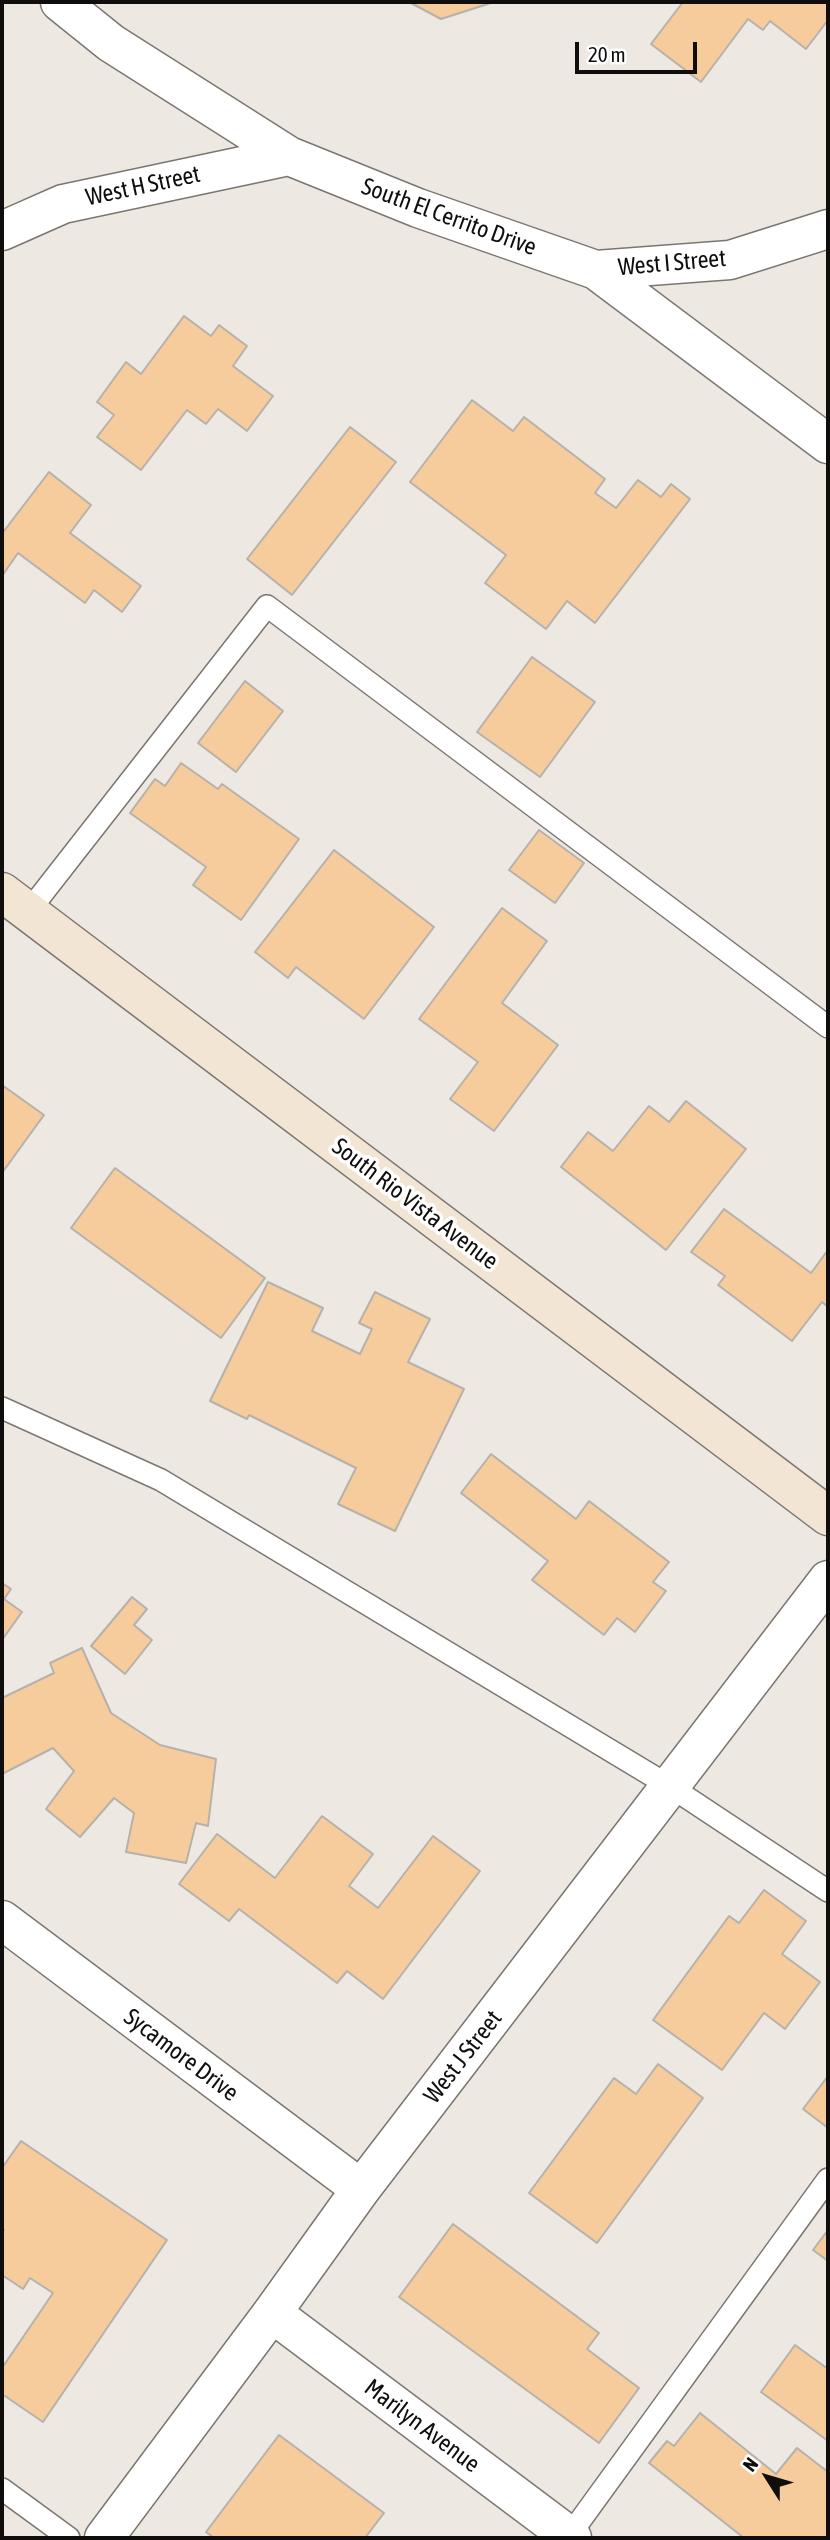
<!DOCTYPE html>
<html>
<head>
<meta charset="utf-8">
<style>
	body { margin:0 }
	#map { position:relative; width:830px; height:2540px; overflow:hidden; background:#ede8e2; font-family:"Asap Condensed",sans-serif }
	canvas { display:block }
	.frame { position:absolute; inset:0; border:4px solid #100e0c; pointer-events:none }
	.north { position:absolute; left:732px; top:2442px; width:70px; height:70px; -webkit-text-stroke:5px #fff; paint-order:stroke; rotate:307deg; font-size:19px; font-weight:700; line-height:28px; text-align:center; color:#100e0c }
	.north::after { content:''; display:block; margin:auto; width:24px; height:32px; background:#100e0c; clip-path:polygon(50% 0,100% 100%,50% 72%,0 100%) }
	.scale { position:absolute; left:575px; top:42px; width:122px; height:32px; box-sizing:border-box; border:4px solid #100e0c; border-top:0; padding-left:9px; font-size:21px; line-height:24px; white-space:nowrap; color:#100e0c; -webkit-text-stroke:5px #fff; paint-order:stroke }
</style>
</head>
<body>
<div id="map">
<canvas width="830" height="2540"></canvas>
<div class="frame"></div>
<div class="north">N</div>
<div class="scale">20 m</div>
</div>
<script>
const g = document.querySelector('canvas').getContext('2d');
g.lineJoin = 'round';
function paint(path, color) {
  g.fillStyle = color;
  g.fill(path, 'evenodd');
}
function poly(rows) {
  const path = new Path2D();
  for (const r of rows) {
    path.moveTo(r[0], r[1]);
    for (let i = 2; i < r.length; i += 2) path.lineTo(r[i], r[i + 1]);
  }
  return path;
}
function stroke(path, color, width, dash) {
  g.strokeStyle = color;
  g.lineWidth = width;
  g.lineCap = dash ? 'butt' : 'round';
  g.setLineDash(dash || []);
  g.stroke(path);
}
function write(font, color, halo, rows, align = 'center') {
  g.font = font + ' "Asap Condensed",sans-serif';
  g.lineWidth = 7;
  g.setLineDash([]);
  g.textBaseline = 'middle';
  g.strokeStyle = halo;
  g.fillStyle = color;
  for (const [text, x, y, turn = 0] of rows) {
    g.save();
    g.translate(x, y);
    g.rotate((+turn || 0) * Math.PI / 180);
    g.textAlign = isNaN(turn) ? turn : align;
    if (halo) g.strokeText(text, 0, 0);
    g.fillText(text, 0, 0);
    g.restore();
  }
}
const building = poly([
	[409,2,494,2,441,19,409,2],
	[683,2,828,2,828,20,806,49,770,21,763,30,748,19,701,82,651,44,683,2],
	[184,316,211,336,219,325,247,346,233,366,273,396,247,431,218,409,206,424,187,410,141,470,97,437,114,415,97,402,126,362,141,374,184,316],
	[472,400,513,431,524,417,605,479,595,493,616,508,638,480,661,497,671,484,690,499,595,623,567,601,546,629,485,583,506,555,410,482,472,400],
	[350,427,396,462,292,595,247,559,350,427],
	[49,472,91,505,70,533,141,586,122,612,94,590,85,603,18,553,2,576,2,530,4,531,49,472],
	[532,657,595,702,540,777,477,732,532,657],
	[245,681,283,711,236,772,198,743,245,681],
	[181,763,218,789,222,784,299,839,241,920,193,885,206,867,130,813,155,779,165,786,181,763],
	[539,830,584,863,555,903,509,870,539,830],
	[334,850,434,927,364,1019,296,967,288,978,255,952,334,850],
	[502,908,547,941,502,1003,558,1045,494,1131,450,1099,478,1062,419,1019,502,908],
	[2,1085,44,1115,2,1173,2,1085],
	[686,1101,746,1149,666,1250,561,1167,588,1132,613,1151,649,1106,669,1122,686,1101],
	[115,1168,265,1278,221,1338,71,1228,115,1168],
	[724,1209,811,1273,828,1250,828,1307,822,1302,792,1341,718,1285,725,1276,691,1252,724,1209],
	[268,1282,323,1308,312,1331,360,1354,372,1329,359,1323,375,1292,430,1319,408,1362,464,1389,395,1531,338,1504,356,1468,249,1415,247,1419,210,1401,268,1282],
	[491,1454,576,1519,589,1501,669,1562,653,1582,666,1591,635,1632,617,1618,604,1635,532,1580,548,1561,461,1493,491,1454],
	[2,1583,11,1589,4,1599,22,1612,2,1640,2,1583],
	[132,1597,147,1609,134,1625,152,1640,125,1674,91,1646,132,1597],
	[82,1648,111,1713,160,1745,216,1759,208,1826,196,1823,186,1863,126,1852,134,1813,114,1798,80,1837,46,1809,74,1771,53,1748,2,1774,2,1698,54,1673,50,1663,82,1648],
	[322,1816,373,1854,349,1886,378,1908,433,1836,480,1871,383,1999,347,1971,337,1983,239,1909,229,1921,179,1884,217,1834,275,1878,322,1816],
	[764,1890,806,1921,782,1954,820,1982,785,2029,764,2013,722,2070,653,2020,729,1916,739,1923,764,1890],
	[658,2064,703,2098,597,2243,529,2193,614,2078,636,2094,658,2064],
	[828,2076,828,2128,803,2109,828,2076],
	[21,2141,167,2240,43,2422,2,2394,2,2368,53,2293,30,2278,23,2289,2,2275,2,2232,4,2230,2,2228,2,2168,21,2141],
	[453,2224,599,2333,587,2349,639,2388,599,2443,399,2297,453,2224],
	[828,2230,828,2261,813,2250,828,2230],
	[795,2345,828,2369,828,2441,761,2392,795,2345],
	[700,2413,776,2474,797,2448,828,2472,828,2538,744,2538,649,2463,667,2441,674,2446,700,2413],
	[279,2435,384,2513,365,2538,214,2538,206,2532,279,2435]
]);
const lane = poly([
	[28,912,267,606,828,1027],
	[2,1408,161,1480,671,1787,828,1891],
	[2,2489,69,2538],
	[569,2536,828,2179]
]);
const street = poly([
	[60,2,111,43,289,156,418,208,596,270,828,444],
	[2,231,63,204,289,156],
	[596,270,730,260,828,229],
	[2,1920,361,2189],
	[272,2313,572,2538],
	[104,2538,272,2313,361,2189,828,1580]
]);
const secondary = poly([
	[2,892,828,1516]
]);
const streetNames = [
	["West H Street",143,186,-12],
	["South El Cerrito Drive",449,217,20],
	["West I Street",672,263,-5],
	["South Rio Vista Avenue",415,1204,37],
	["Sycamore Drive",181,2055,37],
	["West J Street",463,2057,-52],
	["Marilyn Avenue",422,2426,37]
];
paint(building, '#f6cc9d');
stroke(building, '#b6b1ab', 2);
stroke(lane, '#7b7671', 24);
stroke(street, '#7b7671', 41);
stroke(secondary, '#7b7671', 41);
stroke(lane, '#fff', 21);
stroke(street, '#fff', 38);
stroke(secondary, '#f3e5d4', 38);
write('24px', '#100e0c', '#fff', streetNames);
</script>
</body>
</html>
